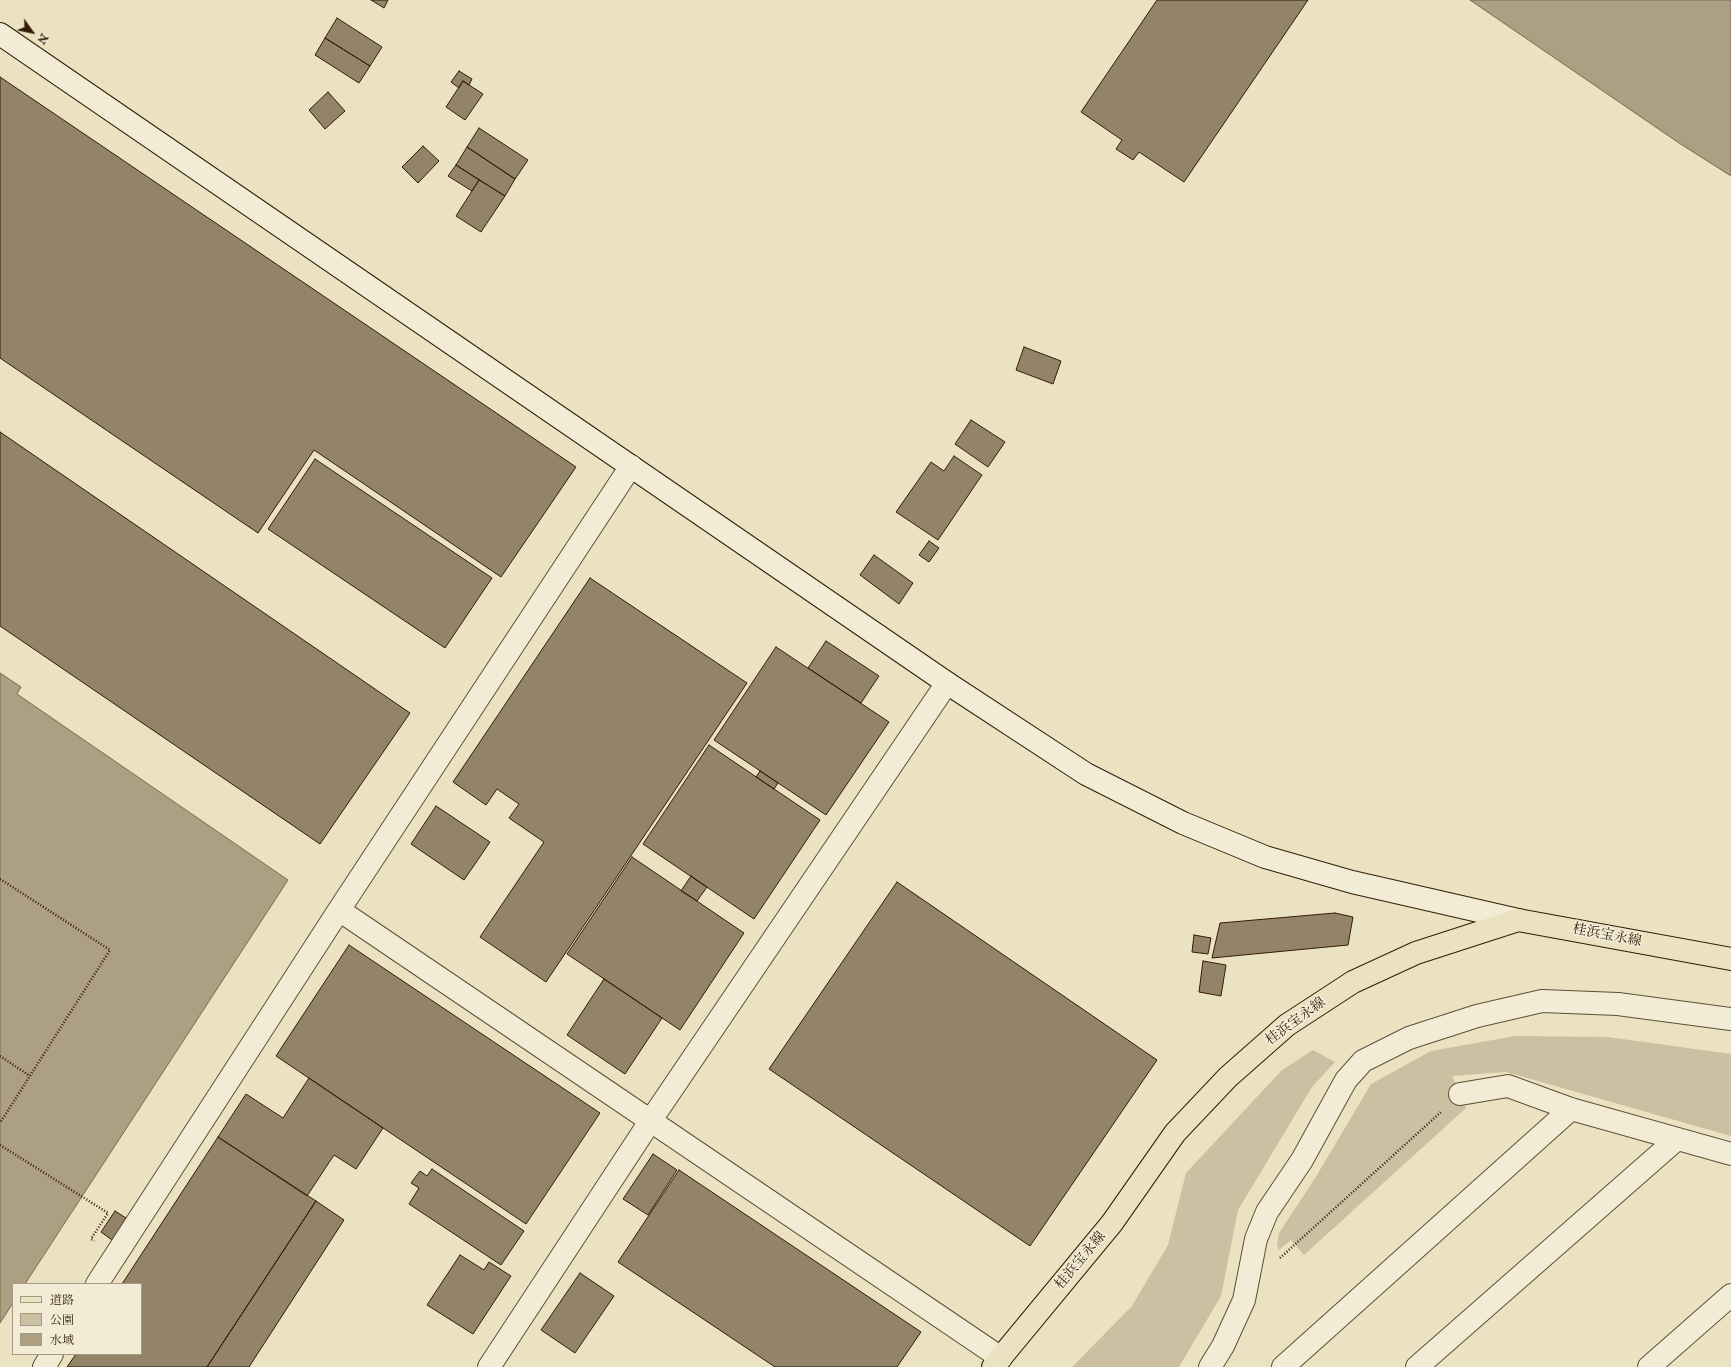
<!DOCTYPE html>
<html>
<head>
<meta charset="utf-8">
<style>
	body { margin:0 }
	#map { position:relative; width:1731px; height:1367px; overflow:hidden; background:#ebe2c2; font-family:"IM FELL Double Pica","Noto Serif JP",serif }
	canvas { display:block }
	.legend { position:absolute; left:12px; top:1283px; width:130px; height:72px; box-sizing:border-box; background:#f2ecd7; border:1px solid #a69983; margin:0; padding:5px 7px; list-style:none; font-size:12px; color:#331c06 }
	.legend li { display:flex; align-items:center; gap:8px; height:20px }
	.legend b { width:20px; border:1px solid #a69983 }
	.north { position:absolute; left:12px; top:12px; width:40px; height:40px; -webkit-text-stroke:3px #f2ecd7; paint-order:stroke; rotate:123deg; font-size:11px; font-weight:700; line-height:16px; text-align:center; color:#331c06 }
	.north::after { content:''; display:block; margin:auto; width:14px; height:18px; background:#331c06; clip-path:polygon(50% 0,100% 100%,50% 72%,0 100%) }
</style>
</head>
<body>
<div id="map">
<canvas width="1731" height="1367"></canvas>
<ul class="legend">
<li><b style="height:5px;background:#ebe2c2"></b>道路</li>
<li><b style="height:11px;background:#ccc0a2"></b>公園</li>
<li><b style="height:11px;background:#ac9f82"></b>水域</li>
</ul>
<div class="north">N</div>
</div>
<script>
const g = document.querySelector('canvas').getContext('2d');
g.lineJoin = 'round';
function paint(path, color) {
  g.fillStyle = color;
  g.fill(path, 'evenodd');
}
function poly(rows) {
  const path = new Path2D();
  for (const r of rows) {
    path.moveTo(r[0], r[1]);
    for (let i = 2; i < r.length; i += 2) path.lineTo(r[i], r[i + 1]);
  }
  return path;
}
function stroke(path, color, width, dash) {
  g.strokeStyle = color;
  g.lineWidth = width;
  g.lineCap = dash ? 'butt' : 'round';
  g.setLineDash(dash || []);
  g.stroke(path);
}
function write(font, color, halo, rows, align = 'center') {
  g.font = font + ' "IM FELL Double Pica","Noto Serif JP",serif';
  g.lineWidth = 3.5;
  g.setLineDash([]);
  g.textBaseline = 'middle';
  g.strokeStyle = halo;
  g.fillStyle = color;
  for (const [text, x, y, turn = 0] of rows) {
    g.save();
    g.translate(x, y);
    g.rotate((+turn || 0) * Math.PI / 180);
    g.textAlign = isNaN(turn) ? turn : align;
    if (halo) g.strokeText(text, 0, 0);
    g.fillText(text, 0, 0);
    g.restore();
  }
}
const green = poly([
	[1515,1036,1608,1037,1731,1054,1731,1136,1506,1072,1452,1076,1466,1108,1304,1255,1291,1240,1279,1250,1277,1244,1279,1233,1317,1175,1371,1084,1431,1051],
	[1313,1050,1335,1062,1312,1087,1238,1210,1221,1296,1179,1367,1072,1367,1132,1306,1168,1245,1186,1173,1282,1070]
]);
const water = poly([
	[1470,0,1731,0,1731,176,1679,143,1470,0],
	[0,673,21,687,17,694,288,880,25,1284,13,1284,13,1303,0,1323,0,673]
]);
const building = poly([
	[371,0,388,0,384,8,371,0],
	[1157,0,1308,0,1184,182,1139,152,1133,160,1116,149,1122,140,1081,112,1157,0],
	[337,18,382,47,370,66,325,38,337,18],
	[325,38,370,66,359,83,315,55,325,38],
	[459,71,472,79,469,85,463,81,459,88,451,82,459,71],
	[0,77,576,467,501,577,314,450,258,533,0,358,0,77],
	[463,81,483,94,465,120,446,107,463,81],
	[328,92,345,111,325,129,309,110,328,92],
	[479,128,528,160,515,179,467,147,479,128],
	[423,146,439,161,418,183,402,167,423,146],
	[467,147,515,179,505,196,456,165,467,147],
	[456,165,479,180,472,191,448,176,456,165],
	[479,180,505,196,481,232,456,216,479,180],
	[1024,347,1061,361,1053,384,1016,370,1024,347],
	[971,420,1005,442,988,467,955,444,971,420],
	[0,432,410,713,320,844,0,626,0,432],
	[954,456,982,475,938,540,896,512,931,462,944,471,954,456],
	[315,459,492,578,445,648,268,529,315,459],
	[929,541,939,548,929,562,919,555,929,541],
	[874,555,913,583,899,604,860,575,874,555],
	[590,578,747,683,546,982,480,937,544,842,509,818,519,804,497,789,486,805,453,782,590,578],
	[826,641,879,676,861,703,808,668,826,641],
	[776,647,889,722,826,815,714,740,776,647],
	[709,745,820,820,754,919,643,844,709,745],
	[760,771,778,783,774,789,756,777,760,771],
	[436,806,490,842,464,880,411,844,436,806],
	[632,857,744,933,680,1030,567,954,632,857],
	[691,876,707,887,697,901,681,891,691,876],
	[897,882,1157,1060,1030,1246,769,1069,897,882],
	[1335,913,1353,917,1348,945,1212,958,1220,923,1335,913],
	[1194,935,1211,938,1208,954,1192,952,1194,935],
	[349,945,600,1113,526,1224,276,1056,349,945],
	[1203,961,1226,965,1221,996,1199,992,1203,961],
	[604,979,662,1018,625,1074,567,1035,604,979],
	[309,1078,383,1128,356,1169,334,1155,307,1196,218,1137,246,1094,283,1118,309,1078],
	[218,1137,316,1201,207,1367,67,1367,76,1354,141,1354,141,1284,122,1284,218,1137],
	[653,1154,677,1170,648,1215,623,1199,653,1154],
	[432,1169,524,1231,501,1265,409,1204,419,1188,411,1183,420,1171,427,1176,432,1169],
	[679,1170,921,1332,897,1367,775,1367,618,1262,679,1170],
	[316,1201,344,1220,249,1367,207,1367,316,1201],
	[115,1211,126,1218,112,1240,101,1232,115,1211],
	[460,1255,484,1270,489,1262,511,1276,473,1334,427,1305,460,1255],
	[580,1273,614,1296,575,1353,541,1330,580,1273]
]);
const path = poly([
	[0,879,110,950,0,1123],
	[0,1056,30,1076],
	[0,1145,108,1213,91,1239,94,1241],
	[1280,1258,1441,1112]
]);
const street = poly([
	[339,910,1001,1358],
	[1460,1094,1508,1086,1571,1109,1731,1154],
	[97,1284,339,910,631,466],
	[44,1367,52,1354],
	[489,1367,651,1120,947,683],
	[1210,1367,1223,1346,1244,1300,1256,1239,1267,1212,1302,1160,1346,1080,1363,1061,1409,1038,1477,1016,1542,1001,1618,1004,1731,1019],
	[1283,1367,1571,1109],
	[1417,1367,1677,1139],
	[1649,1367,1731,1295]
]);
const secondary = poly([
	[0,34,947,683,1086,774,1183,823,1265,857,1352,882,1518,920]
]);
const primary = poly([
	[993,1367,1112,1223,1175,1133,1228,1077,1287,1025,1353,982,1416,953,1518,920,1731,959]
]);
const streetNames = [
	["桂浜宝永線",1607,936,11],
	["桂浜宝永線",1296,1022,-36],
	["桂浜宝永線",1081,1261,-50]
];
paint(green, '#ccc0a2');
paint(water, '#ac9f82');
stroke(water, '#7c6b50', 1);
paint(building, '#938368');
stroke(building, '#331c06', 1);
stroke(street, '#614e35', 24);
stroke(secondary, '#331c06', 24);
stroke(primary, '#331c06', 24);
stroke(path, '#331c06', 2.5, [1, 2]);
stroke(street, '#f2ecd7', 22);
stroke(secondary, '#f2ecd7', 22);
stroke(primary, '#ebe2c2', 22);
write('14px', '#331c06', '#f2ecd7', streetNames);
</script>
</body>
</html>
